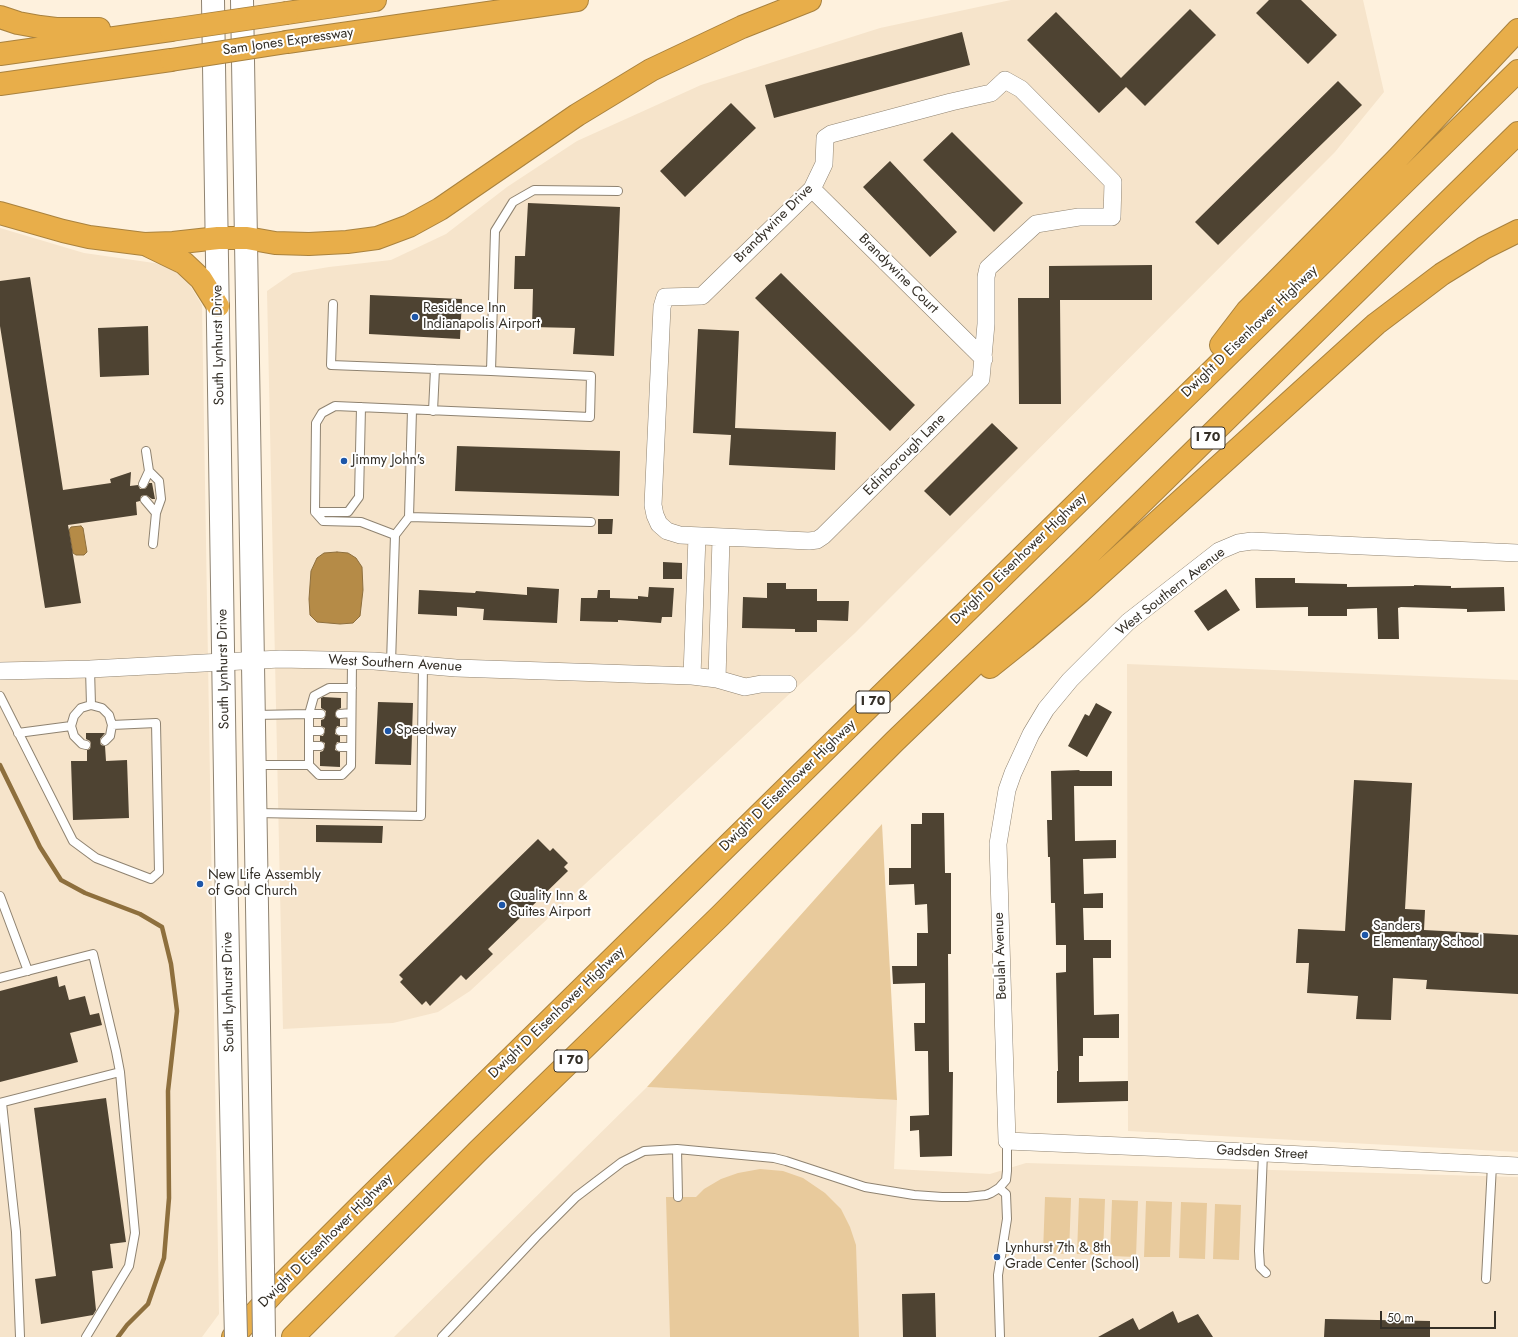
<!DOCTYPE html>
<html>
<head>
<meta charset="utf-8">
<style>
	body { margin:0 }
	#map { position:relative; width:1518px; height:1337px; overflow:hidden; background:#fef1dd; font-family:Jost,sans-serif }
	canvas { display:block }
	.scale { position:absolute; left:1380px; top:1311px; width:116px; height:18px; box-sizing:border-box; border:2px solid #342f27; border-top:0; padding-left:5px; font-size:12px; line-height:14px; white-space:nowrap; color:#342f27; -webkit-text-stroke:3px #fff; paint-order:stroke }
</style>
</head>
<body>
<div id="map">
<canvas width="1518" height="1337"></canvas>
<div class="scale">50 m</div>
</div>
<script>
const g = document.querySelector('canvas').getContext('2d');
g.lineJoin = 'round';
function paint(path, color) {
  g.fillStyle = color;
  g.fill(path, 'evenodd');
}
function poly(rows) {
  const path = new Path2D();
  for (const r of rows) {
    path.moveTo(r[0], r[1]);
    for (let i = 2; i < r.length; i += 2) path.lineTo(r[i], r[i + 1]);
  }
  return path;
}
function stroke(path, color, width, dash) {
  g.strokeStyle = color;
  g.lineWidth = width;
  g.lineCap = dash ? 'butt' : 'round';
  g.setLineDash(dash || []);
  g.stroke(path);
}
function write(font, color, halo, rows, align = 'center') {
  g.font = font + ' Jost,sans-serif';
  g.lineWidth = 4;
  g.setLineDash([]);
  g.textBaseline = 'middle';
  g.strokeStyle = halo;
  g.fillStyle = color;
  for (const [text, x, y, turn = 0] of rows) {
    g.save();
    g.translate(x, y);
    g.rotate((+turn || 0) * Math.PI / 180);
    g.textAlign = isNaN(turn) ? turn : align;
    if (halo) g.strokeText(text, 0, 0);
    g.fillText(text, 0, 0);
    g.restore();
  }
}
const built = poly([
	[1011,0,1363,0,1384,92,1335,152,855,633,470,991,438,1012,393,1023,283,1029,267,291,293,273,329,267,391,260,446,234,507,187,577,141,701,85,880,28],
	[0,228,84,253,161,264,185,277,202,305,219,1314,202,1337,0,1337],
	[1127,664,1518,680,1518,1152,1128,1131],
	[647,1087,897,1100,894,1169,990,1174,1026,1163,1518,1177,1518,1337,394,1337]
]);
const green = poly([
	[882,824,897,1100,647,1087],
	[760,1169,783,1171,803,1178,825,1193,841,1209,850,1227,856,1245,859,1337,670,1337,666,1197,696,1197,704,1189,721,1179,738,1173],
	[1045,1197,1071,1198,1069,1254,1043,1253],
	[1079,1198,1105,1199,1103,1255,1077,1254],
	[1112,1200,1138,1201,1136,1257,1110,1256],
	[1146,1201,1172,1202,1170,1257,1144,1257],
	[1181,1202,1207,1203,1205,1259,1179,1258],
	[1215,1204,1241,1205,1239,1260,1213,1259]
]);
const water = poly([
	[81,526,83,528,87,552,84,555,76,555,73,553,69,530,71,527,81,526],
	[337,552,348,553,356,558,362,567,363,590,360,616,353,623,340,624,317,622,310,615,309,599,311,571,317,558,324,553,337,552]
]);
const stream = poly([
	[0,765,40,847,61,880,85,893,140,914,162,927,171,964,177,1011,168,1091,169,1198,164,1258,148,1304,127,1325,118,1337]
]);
const building = poly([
	[1269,0,1301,0,1337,35,1308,64,1256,13],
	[1190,9,1216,35,1145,106,1126,87,1099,113,1027,40,1056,12,1121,78],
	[962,32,970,65,774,118,765,85],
	[1338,81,1362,105,1218,245,1195,222],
	[731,103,756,128,685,197,660,171],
	[952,132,1023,203,994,232,923,160],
	[890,161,957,232,930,257,863,187],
	[528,203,620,207,614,356,573,354,575,328,532,327,533,289,514,289,515,256,525,256],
	[1152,265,1152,300,1060,300,1061,404,1019,404,1018,298,1049,298,1049,266],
	[781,273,915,405,890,431,755,298],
	[30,277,63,490,111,483,110,479,131,472,130,486,138,485,140,489,144,489,146,488,149,483,152,483,155,499,152,499,146,495,141,496,140,501,136,502,137,515,68,525,81,603,45,608,0,326,0,281],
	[370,295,462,299,460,339,369,334],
	[148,326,149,375,100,377,98,328],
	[698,329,739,331,735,428,836,432,835,470,729,465,731,435,693,433],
	[992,423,1018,448,950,516,924,491],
	[457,446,620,451,619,496,455,491],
	[598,519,613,519,612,534,598,534],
	[663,562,682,563,682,579,663,579],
	[1255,578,1295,578,1295,583,1347,584,1347,587,1414,586,1414,585,1451,586,1451,588,1504,587,1505,611,1467,612,1467,609,1401,607,1398,608,1399,639,1378,639,1377,608,1347,609,1347,616,1308,616,1308,607,1256,608],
	[767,583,786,583,786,589,817,589,817,601,849,601,848,621,817,620,817,632,795,632,795,629,742,628,743,597,767,598],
	[527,587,559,589,557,623,483,620,484,609,457,607,457,616,418,614,419,590,475,593,476,591,527,595],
	[649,587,674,588,672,617,662,617,661,623,618,620,618,622,580,621,581,598,597,598,598,590,610,590,610,598,638,599,638,596,648,597],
	[1226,589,1240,610,1208,631,1194,611],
	[323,697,341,698,341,708,337,710,335,714,336,717,340,719,340,726,337,726,335,731,335,734,340,736,340,742,337,742,335,747,335,750,340,752,340,767,320,766,320,752,323,751,325,746,325,743,320,741,320,736,323,736,325,731,325,728,321,726,321,720,324,719,326,714,326,711,321,708,321,698],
	[378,702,413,703,411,765,375,764],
	[1096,703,1112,712,1087,757,1068,746,1085,714,1089,716],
	[86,733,105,733,100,739,100,742,101,745,105,746,106,761,127,760,129,818,73,820,71,761,87,761,87,750,90,749,91,744,90,741,86,739],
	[1080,770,1079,771,1112,771,1112,786,1074,786,1075,841,1116,840,1116,858,1083,859,1084,894,1103,893,1103,908,1083,908,1084,940,1111,940,1111,958,1093,958,1094,1015,1119,1014,1119,1038,1083,1038,1083,1056,1079,1056,1079,1082,1128,1081,1128,1101,1057,1103,1057,1071,1058,1071,1056,973,1066,972,1066,945,1056,945,1055,903,1051,903,1050,857,1048,857,1047,820,1052,820,1051,771],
	[1354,780,1412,783,1405,909,1425,910,1424,930,1518,935,1518,994,1426,989,1427,980,1393,978,1391,1020,1356,1019,1358,996,1307,993,1309,963,1296,963,1298,929,1345,931],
	[922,813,944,813,945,873,951,873,951,954,948,954,949,1072,953,1072,952,1156,920,1157,919,1130,910,1131,910,1116,929,1115,928,1051,915,1051,914,1023,925,1023,925,983,893,984,892,966,917,966,917,933,928,933,927,904,915,905,914,884,889,885,889,868,911,868,911,824,922,824],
	[316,825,383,826,382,843,316,842],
	[538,839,550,851,553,848,568,863,564,867,568,871,488,949,493,954,466,980,461,975,430,1006,426,1001,422,1005,400,982,403,979,399,975],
	[57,976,59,987,65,985,69,1000,85,996,90,1015,99,1013,102,1025,70,1033,78,1062,0,1082,0,991],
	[106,1098,126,1242,110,1244,113,1268,92,1271,96,1310,93,1315,41,1324,35,1279,56,1276,34,1108],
	[935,1293,936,1337,903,1337,902,1294],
	[1173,1311,1178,1323,1198,1314,1213,1337,1098,1337,1133,1318,1139,1330],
	[1325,1319,1430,1321,1430,1337,1324,1337]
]);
const lane = poly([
	[333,304,331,365,435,369],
	[433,411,435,369,491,371,495,231,513,202,534,190,618,191],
	[149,471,159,481,161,499,156,513],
	[143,484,149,471,146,451],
	[145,500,156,513,153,544],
	[315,512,348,512,359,497,361,407],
	[409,517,591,522],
	[395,535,361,522,323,521,315,512,316,423,322,413,335,406,590,417,591,376,491,371],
	[391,663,395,535,409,517,412,410],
	[90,669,91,705],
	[0,696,73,841,96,858,151,879,159,872,156,723,112,725],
	[321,714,309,714,314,696,329,688,352,688],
	[340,714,351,713],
	[309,731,320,731],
	[340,731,351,731],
	[18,733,71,726],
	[86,745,82,744,74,736,71,726,74,716,81,708,91,705,102,708,109,715,112,725,110,736,105,741],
	[309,746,320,746],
	[340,747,351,747],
	[254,765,309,765,309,714,254,715],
	[309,765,319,775,342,775,351,766,352,661],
	[256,813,421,816,423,665],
	[0,896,28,971],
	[0,978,93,954,116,1051,120,1072,0,1103],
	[2,1103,16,1232,20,1337],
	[677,1149,678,1197],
	[1263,1153,1259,1251,1260,1267,1266,1273],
	[999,1188,1006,1194,1007,1219,998,1275,1000,1337],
	[1486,1279,1492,1165],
	[86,1337,129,1266,135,1233,120,1072],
	[442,1337,536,1237,576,1197,622,1162,644,1151,677,1149,774,1158,786,1161,865,1187,914,1195,942,1197,967,1197,986,1195,991,1193,999,1188,1006,1180,1007,1171,1007,1141]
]);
const street = poly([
	[1005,80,1021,89,1113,182,1112,217,1079,217,1036,224,988,268,986,277,986,324,981,379,823,536,817,540,809,541,680,535,667,531,659,524,655,515,653,505,662,307,665,297,702,296,812,189,824,164,825,138,831,134,951,102,991,93,1005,80],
	[812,189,984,359],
	[1518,553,1252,541,1238,543,1219,551,1128,622,1070,680,1046,709,1031,734,1013,773,1007,790,998,844,1007,1141,1168,1148,1518,1166],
	[0,671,90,669,280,659,374,661,456,668,692,676,717,679,745,687,761,684,788,684],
	[692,676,697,536],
	[717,679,721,538]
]);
const secondary = poly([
	[213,0,227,908,235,1298],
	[242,0,263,1268]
]);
const highway = poly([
	[287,13,375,0],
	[0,17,18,23,40,27,56,29,99,29],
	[287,42,577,0],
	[0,54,171,30],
	[0,84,171,60],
	[0,213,63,231,89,237,144,244,173,243,218,238,247,238,275,243,309,244,347,242,377,238,409,226,440,209,577,115,651,70,742,27,810,0],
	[149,246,184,263,201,279,218,306],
	[1221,345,1247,311,1397,159,1518,30],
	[990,667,1025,639,1079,593,1376,324,1442,274,1484,248,1518,231],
	[233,1337,278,1288,359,1207,1518,71],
	[293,1337,478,1151,720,916,895,741,1077,566,1518,133]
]);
const secondaryBridge = poly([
	[263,1268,264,1337],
	[235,1298,236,1337]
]);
const highwayBridge = poly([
	[171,30,287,13],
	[171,60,287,42]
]);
const markers = [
	[415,317,4,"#1d56a8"],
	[344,461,4,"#1d56a8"],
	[388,731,4,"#1d56a8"],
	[200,884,4,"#1d56a8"],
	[502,905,4,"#1d56a8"],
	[1365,935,4,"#1d56a8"],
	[997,1257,4,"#1d56a8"]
];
const shields = [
	[1208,438,34],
	[873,702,34],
	[571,1061,34]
];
const shieldNames = [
	["I 70",1208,438],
	["I 70",873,702],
	["I 70",571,1061]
];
const streetNames = [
	["Sam Jones Expressway",288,42,-8],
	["Brandywine Drive",774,224,-45],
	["Brandywine Court",898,274,45],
	["Dwight D Eisenhower Highway",1250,332,-44],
	["South Lynhurst Drive",219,345,-91],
	["Edinborough Lane",905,455,-45],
	["Dwight D Eisenhower Highway",1019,559,-44],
	["West Southern Avenue",1171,592,-38],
	["West Southern Avenue",395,664,3],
	["South Lynhurst Drive",224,669,-91],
	["Dwight D Eisenhower Highway",788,786,-44],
	["Beulah Avenue",1001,956,-92],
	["South Lynhurst Drive",229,992,-91],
	["Dwight D Eisenhower Highway",557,1013,-44],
	["Gadsden Street",1262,1153,3],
	["Dwight D Eisenhower Highway",326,1241,-45]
];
const poiNames = [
	["Residence Inn",423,309],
	["Indianapolis Airport",423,325],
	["Jimmy John's",352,461],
	["Speedway",396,731],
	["New Life Assembly",208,876],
	["of God Church",208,892],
	["Quality Inn &",510,897],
	["Suites Airport",510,913],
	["Sanders",1373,927],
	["Elementary School",1373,943],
	["Lynhurst 7th & 8th",1005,1249],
	["Grade Center (School)",1005,1265]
];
paint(built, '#f6e4cb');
paint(green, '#e8ca9c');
paint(water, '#b58b47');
stroke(water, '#8e6f3d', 1);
stroke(stream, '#8e6f3d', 4.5);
paint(building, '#4e4332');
stroke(lane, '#8f8371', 10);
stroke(street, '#8f8371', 18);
stroke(secondary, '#8f8371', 24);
stroke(highway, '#a9823e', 24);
stroke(lane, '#fff', 8);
stroke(street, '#fff', 17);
stroke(secondary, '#fff', 22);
stroke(highway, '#e8ae4a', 22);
stroke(secondaryBridge, '#8f8371', 24, []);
stroke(highwayBridge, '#a9823e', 24, []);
stroke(secondaryBridge, '#fff', 22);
stroke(highwayBridge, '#e8ae4a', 22);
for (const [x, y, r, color] of markers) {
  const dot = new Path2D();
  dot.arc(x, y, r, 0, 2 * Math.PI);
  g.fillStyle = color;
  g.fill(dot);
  stroke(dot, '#fff', 1.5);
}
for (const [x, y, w] of shields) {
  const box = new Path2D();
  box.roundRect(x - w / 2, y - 11, w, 22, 3);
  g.fillStyle = '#fff';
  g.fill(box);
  stroke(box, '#342f27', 1);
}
write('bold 13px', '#342f27', null, shieldNames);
write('14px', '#342f27', '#fff', streetNames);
write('14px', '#342f27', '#fff', poiNames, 'left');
</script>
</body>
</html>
